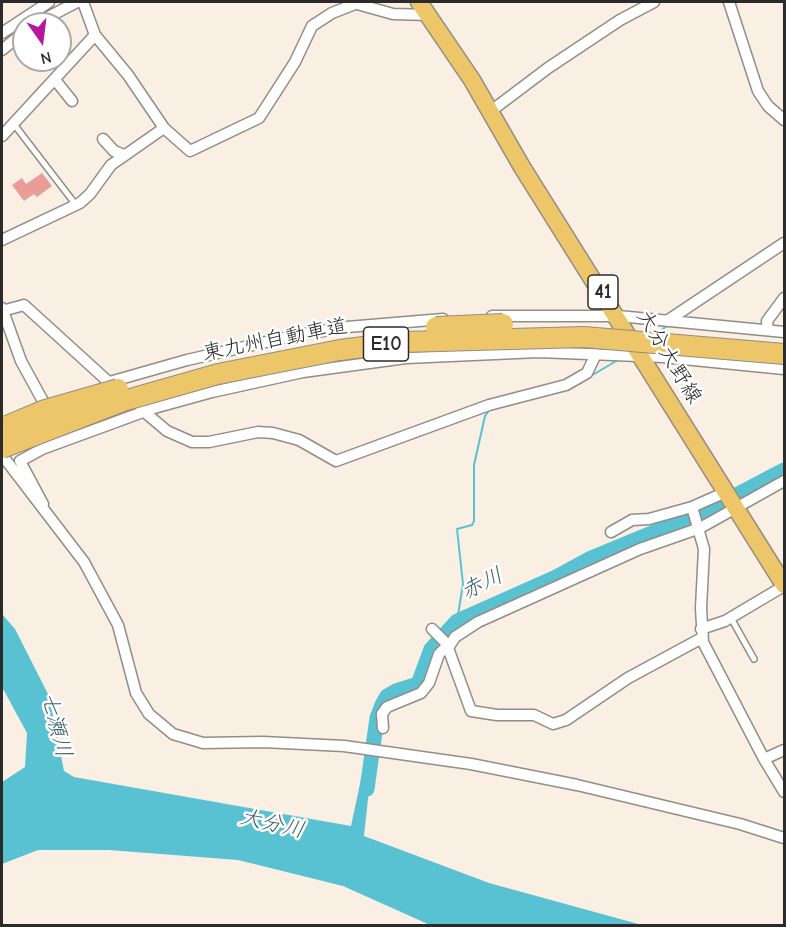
<!DOCTYPE html>
<html>
<head>
<meta charset="utf-8">
<style>
	body { margin:0 }
	#map { position:relative; width:786px; height:927px; overflow:hidden; background:#faefe3; font-family:"Comic Neue",sans-serif }
	canvas { display:block }
	.frame { position:absolute; inset:0; border:3px solid #2b2b2b; pointer-events:none }
	.north { position:absolute; left:12px; top:12px; width:60px; height:60px; box-sizing:border-box; background:#fff; border:2px solid #aaa; border-radius:50%; rotate:166deg; font-size:16px; font-weight:700; line-height:24px; text-align:center; color:#2b2b2b }
	.north::after { content:''; display:block; margin:auto; width:21px; height:27px; background:#b5179e; clip-path:polygon(50% 0,100% 100%,50% 72%,0 100%) }
</style>
</head>
<body>
<div id="map">
<canvas width="786" height="927"></canvas>
<div class="frame"></div>
<div class="north">N</div>
</div>
<script>
const g = document.querySelector('canvas').getContext('2d');
g.lineJoin = 'round';
function paint(path, color) {
  g.fillStyle = color;
  g.fill(path, 'evenodd');
}
function poly(rows) {
  const path = new Path2D();
  for (const r of rows) {
    path.moveTo(r[0], r[1]);
    for (let i = 2; i < r.length; i += 2) path.lineTo(r[i], r[i + 1]);
  }
  return path;
}
function stroke(path, color, width, dash) {
  g.strokeStyle = color;
  g.lineWidth = width;
  g.lineCap = dash ? 'butt' : 'round';
  g.setLineDash(dash || []);
  g.stroke(path);
}
function write(font, color, halo, rows, align = 'center') {
  g.font = font + ' "Comic Neue","Klee One",sans-serif';
  g.lineWidth = 5;
  g.setLineDash([]);
  g.textBaseline = 'middle';
  g.strokeStyle = halo;
  g.fillStyle = color;
  for (const [text, x, y, turn = 0] of rows) {
    g.save();
    g.translate(x, y);
    g.rotate((+turn || 0) * Math.PI / 180);
    g.textAlign = isNaN(turn) ? turn : align;
    if (halo) g.strokeText(text, 0, 0);
    g.fillText(text, 0, 0);
    g.restore();
  }
}
const water = poly([
	[2,614,15,629,49,696,64,771,74,777,351,826,363,770,371,771,364,836,489,883,642,925,430,925,343,886,238,860,109,850,38,850,2,864,2,782,25,767,27,733,2,687]
]);
const stream = poly([
	[654,335,667,326],
	[589,377,618,360],
	[457,621,463,584,457,529,472,525,474,521,474,465,485,416,490,409]
]);
const river = poly([
	[367,789,377,718,382,705,387,696,396,691,418,684,431,649,457,621,556,577,589,559,710,509,784,470]
]);
const building = poly([
	[42,173,52,186,37,197,34,194,24,201,12,185,22,178,26,184]
]);
const service = poly([
	[13,123,76,205],
	[731,618,754,659]
]);
const minor = poly([
	[83,2,95,35,128,75,164,128,190,151,259,118,295,62,312,26,332,13,355,4],
	[350,2,393,14,429,15],
	[729,2,758,91,768,106,784,120],
	[35,24,77,2],
	[2,33,49,2],
	[2,50,24,32],
	[56,81,72,101],
	[491,111,548,68,620,20,654,2],
	[2,136,95,35],
	[103,139,114,151,124,155],
	[2,240,80,203,90,194,111,165,164,128],
	[2,308,21,361,44,403],
	[2,311,24,305,113,386],
	[492,316,618,316,784,332],
	[667,321,784,243],
	[768,330,767,321,784,298],
	[106,383,187,360,297,335,347,327,443,319],
	[141,409,167,431,192,442,209,442,258,432,273,433,299,440,336,461,489,405,566,385,587,373,596,354],
	[2,455,84,562,118,625,136,693,149,714,173,734,203,743,263,742,344,746,471,764,577,785,740,824,784,838],
	[43,504,20,461,42,449,154,408,212,392,303,372,406,358,539,352,663,357,784,369],
	[692,507,704,549,701,608,703,642,764,759],
	[611,532,632,520,649,519,692,507,726,492],
	[701,629,725,621,784,586],
	[702,638,628,678,566,720,553,724,534,715,497,715,471,711,448,648,455,637,478,622,640,549,700,528,784,481],
	[383,728,382,714,387,707,421,693,429,683,439,654,448,645,432,629],
	[784,750,764,759,784,792]
]);
const primary = poly([
	[419,2,472,80,522,167,784,585]
]);
const motorwayBridge = poly([
	[436,327,503,324],
	[2,428,45,410,118,389],
	[2,448,123,401,218,374,340,350,403,342,584,337,784,354]
]);
const shields = [
	[603,292,30],
	[386,344,45]
];
const shieldNames = [
	["41",603,292],
	["E10",386,344]
];
const streetNames = [
	["東九州自動車道",275,340,-11],
	["大分大野線",669,357,59]
];
const waterNames = [
	["赤川",482,584,-26],
	["七瀬川",56,725,76],
	["大分川",272,824,13]
];
paint(water, '#58c2d3');
stroke(stream, '#58c2d3', 2);
stroke(river, '#58c2d3', 15);
paint(building, '#e89e97');
stroke(service, '#928d87', 8);
stroke(minor, '#928d87', 13);
stroke(primary, '#928d87', 19);
stroke(service, '#fff', 5);
stroke(minor, '#fff', 10);
stroke(primary, '#ecc669', 16);
stroke(motorwayBridge, '#928d87', 22, []);
stroke(motorwayBridge, '#ecc669', 20);
for (const [x, y, w] of shields) {
  const box = new Path2D();
  box.roundRect(x - w / 2, y - 17, w, 34, 4.5);
  g.fillStyle = '#fff';
  g.fill(box);
  stroke(box, '#2b2b2b', 1.5);
}
write('bold 20px', '#2b2b2b', null, shieldNames);
write('21px', '#2b2b2b', '#fff', streetNames);
write('italic 22px', '#3b6066', '#fff', waterNames);
</script>
</body>
</html>
